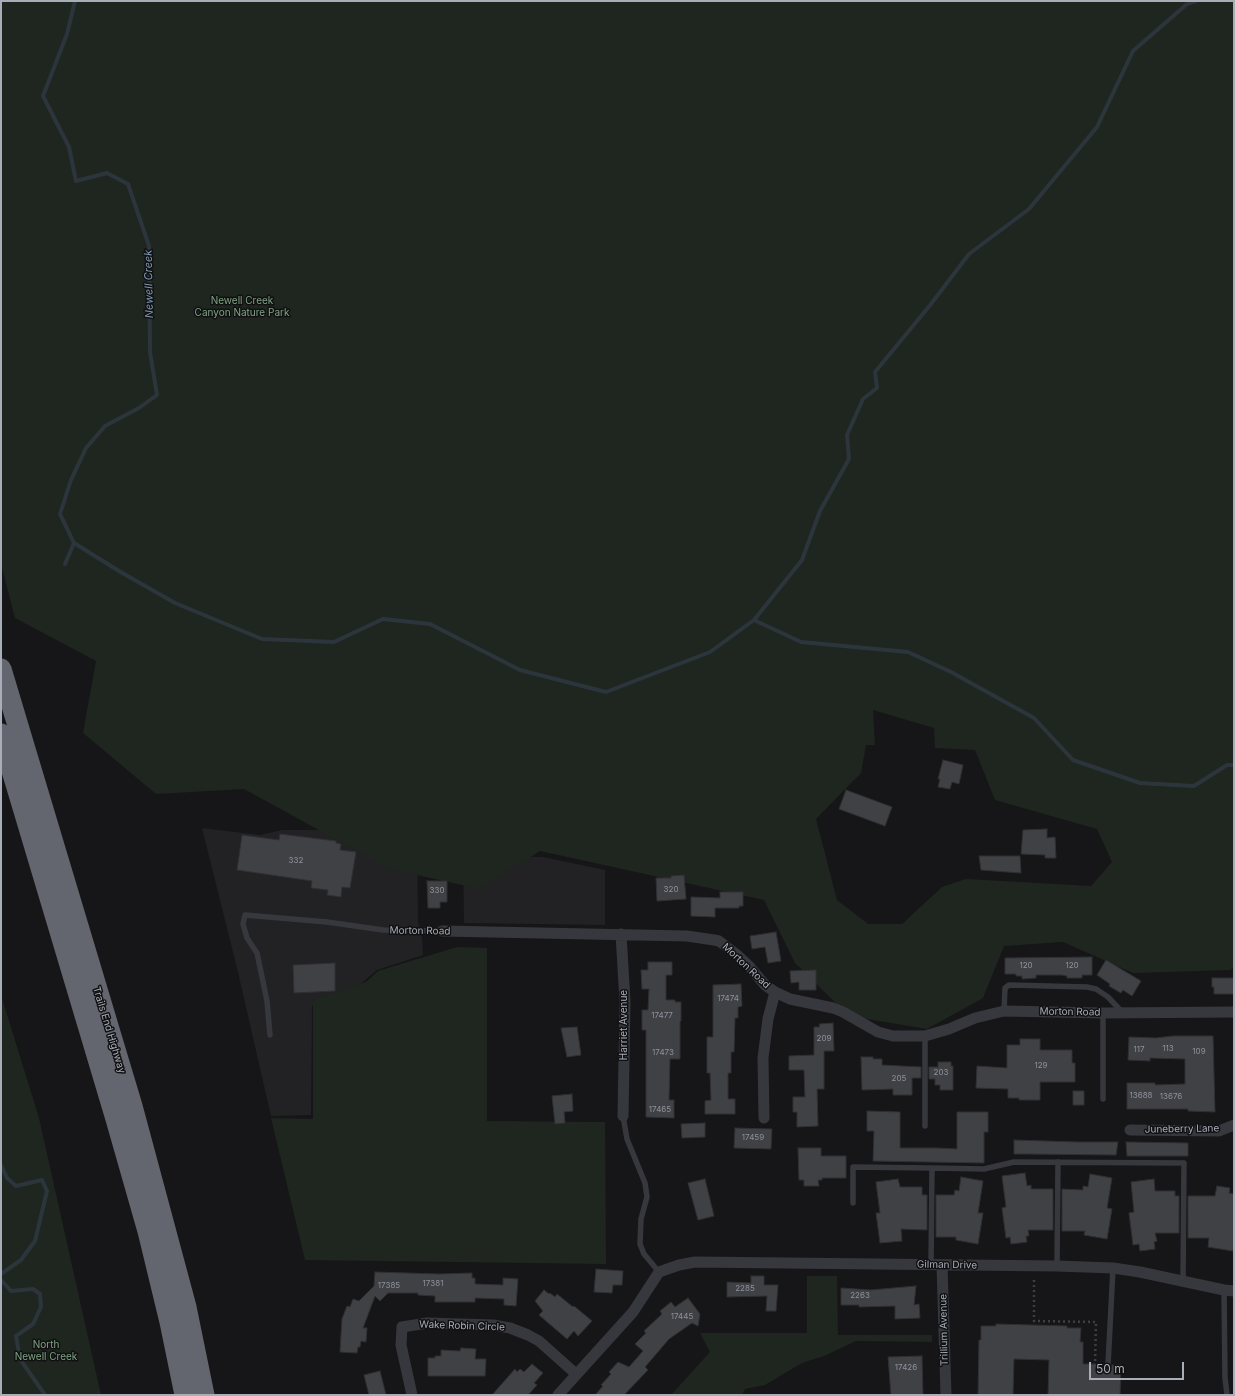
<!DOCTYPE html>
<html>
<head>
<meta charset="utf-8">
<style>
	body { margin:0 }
	#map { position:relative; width:1235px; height:1396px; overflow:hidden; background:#161618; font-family:Inter,sans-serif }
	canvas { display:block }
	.frame { position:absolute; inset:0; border:2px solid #a8adb8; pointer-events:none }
	.scale { position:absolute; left:1089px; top:1362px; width:95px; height:18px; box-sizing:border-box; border:2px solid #a8adb8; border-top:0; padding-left:5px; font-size:12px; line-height:14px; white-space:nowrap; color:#a8adb8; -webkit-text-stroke:3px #111113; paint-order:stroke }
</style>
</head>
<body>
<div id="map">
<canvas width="1235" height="1396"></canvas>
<div class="frame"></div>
<div class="scale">50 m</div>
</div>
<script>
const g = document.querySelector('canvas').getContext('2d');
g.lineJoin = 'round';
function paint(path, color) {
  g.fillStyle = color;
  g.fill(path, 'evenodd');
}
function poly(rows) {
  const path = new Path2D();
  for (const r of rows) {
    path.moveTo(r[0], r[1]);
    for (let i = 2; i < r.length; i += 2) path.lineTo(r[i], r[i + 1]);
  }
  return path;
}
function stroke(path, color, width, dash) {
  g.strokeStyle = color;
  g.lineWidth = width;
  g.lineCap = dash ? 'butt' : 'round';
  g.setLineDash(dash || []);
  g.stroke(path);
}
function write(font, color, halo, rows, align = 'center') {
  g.font = font + ' Inter,sans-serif';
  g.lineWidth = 3;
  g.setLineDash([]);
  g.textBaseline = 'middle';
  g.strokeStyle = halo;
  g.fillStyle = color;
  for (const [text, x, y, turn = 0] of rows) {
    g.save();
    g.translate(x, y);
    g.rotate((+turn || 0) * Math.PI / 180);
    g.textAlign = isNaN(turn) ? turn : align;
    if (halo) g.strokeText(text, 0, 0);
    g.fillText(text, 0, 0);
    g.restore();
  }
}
const built = poly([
	[202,828,260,835,282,830,417,830,418,922,422,938,423,955,377,970,357,987,312,1006,311,1115,271,1116,237,968],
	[463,856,543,857,605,870,605,925,464,923]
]);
const green = poly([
	[1,1,1234,1,1234,967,1230,970,1133,973,1063,942,1004,946,983,998,927,1029,849,1016,795,963,764,900,540,851,480,889,390,869,244,789,156,794,83,733,96,661,15,618,1,564],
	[873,710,934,728,935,748,975,750,995,800,1097,829,1112,862,1091,886,966,879,942,887,902,924,868,924,837,900,816,819,861,773,866,745,875,745],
	[457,947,487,948,487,1121,605,1122,606,1264,305,1260,271,1118,313,1119,313,1000,366,982,378,971],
	[1,995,39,1118,101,1395,1,1395],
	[807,1276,837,1276,838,1335,932,1335,932,1342,856,1341,824,1356,802,1363,765,1385,745,1389,742,1395,671,1395,710,1352,700,1333,807,1333]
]);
const stream = poly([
	[74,543,119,571,175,603,262,639,334,642,383,619,430,624,520,670,606,692,710,652,754,620,802,560,820,511,849,459,847,435,863,399,877,388,875,372,931,304,969,254,1029,209,1097,127,1133,51,1187,4,1196,1],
	[65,564,74,543,60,514,71,480,86,448,105,426,139,408,157,395,150,352,149,246,128,184,107,173,76,181,69,147,43,96,67,34,75,1],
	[754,620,801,642,908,652,951,672,1034,718,1073,760,1140,783,1194,786,1227,765,1234,765],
	[1,1165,7,1178,16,1186,42,1180,47,1191,35,1241,21,1260,1,1274],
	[1,1280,11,1291,33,1289,40,1294,41,1307,33,1324,16,1336,20,1359,45,1395]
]);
const building = poly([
	[943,760,963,765,959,784,952,782,950,789,938,787,940,779,938,779,943,760],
	[846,790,892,807,885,826,839,809,846,790],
	[1047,829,1047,838,1055,837,1056,858,1045,858,1045,855,1021,854,1023,830,1047,829],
	[280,834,336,841,336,843,341,844,340,850,356,852,350,888,342,887,341,897,327,895,328,890,311,888,312,881,237,870,242,835,279,840,280,834],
	[979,856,1020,856,1021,873,981,870,979,856],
	[684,875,686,899,657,901,656,878,671,878,671,876,684,875],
	[427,881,447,881,447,902,440,902,440,908,428,908,427,881],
	[720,892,743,892,743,906,739,906,739,908,715,908,715,917,691,916,691,897,720,898,720,892],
	[776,932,781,961,768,963,765,947,752,949,750,936,776,932],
	[1092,957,1092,975,1082,975,1082,978,1067,978,1067,976,1062,975,1036,975,1036,978,1022,979,1022,976,1016,976,1016,974,1005,974,1005,958,1092,957],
	[1106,960,1141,981,1132,996,1123,990,1121,993,1109,986,1110,984,1097,975,1106,960],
	[648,962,672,962,672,975,666,975,666,1000,675,1000,675,1002,681,1002,681,1021,680,1021,680,1059,670,1059,669,1100,674,1100,674,1118,646,1117,646,1030,642,1030,642,1010,648,1010,649,989,642,989,641,970,648,970,648,962],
	[335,963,335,991,294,993,293,965,335,963],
	[816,970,816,990,799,990,799,982,791,983,790,971,816,970],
	[1212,978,1234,978,1234,994,1214,994,1214,987,1212,987,1212,978],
	[741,984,742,1006,738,1007,738,1018,735,1018,734,1052,731,1052,731,1073,728,1073,728,1099,735,1099,735,1114,705,1114,705,1101,711,1100,710,1073,707,1073,707,1037,713,1037,713,985,741,984],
	[833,1023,834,1051,824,1051,824,1089,817,1089,818,1126,797,1127,797,1112,793,1112,793,1097,805,1097,804,1070,789,1070,789,1056,814,1055,814,1027,820,1027,819,1024,833,1023],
	[577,1027,581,1055,567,1057,561,1028,577,1027],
	[1173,1036,1213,1036,1215,1112,1188,1111,1188,1109,1127,1109,1127,1083,1155,1083,1155,1085,1185,1084,1185,1059,1150,1058,1150,1061,1128,1060,1129,1037,1156,1038,1173,1036],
	[1020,1039,1040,1039,1040,1050,1072,1050,1072,1063,1075,1063,1075,1082,1040,1082,1040,1100,1019,1100,1019,1098,1008,1098,1008,1089,976,1088,977,1066,1007,1068,1007,1045,1020,1045,1020,1039],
	[861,1057,873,1057,873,1059,882,1059,882,1065,921,1067,921,1078,912,1078,912,1095,893,1095,893,1089,862,1090,861,1057],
	[938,1062,951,1062,951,1066,953,1066,953,1090,940,1090,940,1085,935,1085,935,1079,929,1079,929,1067,938,1067,938,1062],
	[1073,1091,1084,1091,1084,1105,1073,1105,1073,1091],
	[572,1094,573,1111,564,1112,565,1123,555,1124,552,1096,572,1094],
	[867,1111,900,1112,900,1148,937,1148,957,1149,957,1112,988,1112,988,1132,984,1132,984,1163,873,1161,874,1131,867,1131,867,1111],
	[705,1123,705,1137,682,1138,681,1124,705,1123],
	[735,1128,772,1129,771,1149,734,1148,735,1128],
	[1014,1140,1077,1142,1118,1142,1116,1155,1026,1154,1014,1154,1014,1140],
	[1126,1142,1188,1143,1188,1156,1127,1156,1126,1142],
	[798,1148,821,1148,821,1156,846,1156,846,1178,822,1178,822,1180,818,1180,819,1186,804,1186,804,1180,799,1180,798,1148],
	[1025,1173,1027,1186,1031,1185,1031,1189,1053,1189,1053,1230,1028,1230,1029,1236,1026,1236,1027,1242,1011,1244,1010,1237,1006,1238,1002,1208,1006,1207,1002,1176,1025,1173],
	[1090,1174,1112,1178,1107,1208,1112,1209,1107,1239,1084,1235,1085,1231,1062,1231,1062,1189,1083,1190,1083,1186,1088,1187,1090,1174],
	[961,1177,983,1181,978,1213,983,1213,978,1244,956,1240,956,1237,936,1237,936,1195,954,1195,955,1190,959,1191,961,1177],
	[705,1179,714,1216,698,1220,688,1183,705,1179],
	[898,1179,900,1187,922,1187,922,1195,927,1195,927,1230,901,1229,902,1241,880,1243,876,1213,880,1213,876,1182,898,1179],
	[1154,1179,1155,1191,1175,1191,1175,1196,1179,1196,1179,1233,1155,1233,1157,1241,1154,1242,1155,1249,1140,1251,1139,1244,1133,1245,1129,1213,1134,1212,1131,1182,1154,1179],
	[1217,1186,1230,1188,1229,1193,1234,1194,1234,1244,1233,1251,1208,1247,1209,1238,1188,1238,1188,1196,1215,1196,1217,1186],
	[596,1269,623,1271,622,1285,613,1285,612,1293,594,1292,596,1269],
	[375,1272,439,1274,472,1273,472,1278,475,1278,475,1284,503,1285,503,1278,518,1279,516,1306,504,1305,504,1299,475,1298,475,1302,435,1302,435,1296,418,1295,418,1293,388,1293,380,1301,375,1296,363,1328,367,1328,366,1342,361,1341,360,1347,358,1347,357,1353,340,1352,342,1319,347,1306,350,1307,353,1299,359,1301,374,1286,375,1272],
	[751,1276,764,1276,764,1285,778,1285,776,1311,766,1311,767,1296,727,1297,727,1282,751,1283,751,1276],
	[916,1286,914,1305,919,1304,920,1318,895,1319,895,1306,859,1307,859,1305,841,1305,841,1288,871,1290,916,1286],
	[544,1290,549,1294,550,1293,555,1297,557,1294,573,1307,574,1306,592,1321,578,1336,574,1331,567,1339,539,1315,543,1311,535,1301,544,1290],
	[688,1298,700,1314,698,1326,692,1323,669,1339,645,1367,648,1370,624,1395,595,1395,603,1386,601,1385,611,1374,609,1372,618,1362,629,1367,643,1351,635,1344,646,1333,644,1331,662,1314,660,1311,671,1302,675,1307,688,1298],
	[996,1324,1067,1326,1067,1328,1081,1328,1080,1342,1083,1342,1083,1364,1104,1364,1105,1368,1108,1369,1111,1368,1112,1365,1121,1365,1120,1395,1048,1395,1049,1360,1014,1359,1013,1395,978,1395,979,1340,981,1340,981,1326,996,1326,996,1324],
	[461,1348,476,1349,475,1359,486,1359,485,1376,428,1376,428,1358,435,1358,435,1356,441,1356,441,1350,460,1351,461,1348],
	[922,1356,923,1395,891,1395,888,1357,922,1356],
	[532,1364,543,1373,534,1383,537,1385,528,1395,492,1395,515,1369,517,1372,520,1369,524,1372,532,1364],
	[380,1371,386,1395,369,1395,364,1375,380,1371]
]);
const path = poly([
	[1034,1280,1034,1321,1096,1322,1095,1364]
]);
const lane = poly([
	[1004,1011,1005,988,1009,985,1087,987,1096,989,1108,997,1123,1013],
	[1103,1013,1103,1099],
	[270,1035,267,1001,257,953,247,938,243,924,245,915,327,922,383,930,442,931],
	[623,1116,627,1139,645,1183,647,1197,641,1219,640,1244,644,1254,659,1272],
	[925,1126,925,1036],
	[853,1203,853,1167,932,1168],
	[931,1265,932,1168,984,1169,1014,1162,1184,1163,1183,1282],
	[1057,1266,1058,1162],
	[1224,1290,1225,1378,1227,1395],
	[1108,1365,1113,1268]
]);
const street = poly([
	[442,931,687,936,714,940,719,941,736,954,749,966,765,985,775,992,790,999,833,1008,843,1012,878,1032,893,1036,925,1036,949,1029,975,1018,1004,1011,1103,1013,1234,1012],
	[621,934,625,1002,623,1116],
	[764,1118,763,1058,768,1019,775,992],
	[1130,1130,1219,1131,1234,1125],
	[942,1265,946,1395],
	[412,1395,401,1345,402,1327,427,1323,493,1325,510,1328,528,1335,539,1341,576,1374],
	[558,1395,633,1312,659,1272,679,1265,695,1262,1057,1266,1113,1268,1140,1272,1224,1290,1234,1291]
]);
const highway = poly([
	[1,669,132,1106,186,1307,204,1395],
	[1,734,116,1119,148,1231,170,1322,185,1395]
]);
const numberNames = [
	["332",296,861],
	["320",671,890],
	["330",437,891],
	["120",1026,966],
	["120",1072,966],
	["17474",728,999],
	["17477",662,1016],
	["209",824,1039],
	["113",1168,1049],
	["117",1139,1050],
	["109",1199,1052],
	["17473",663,1053],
	["129",1041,1066],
	["203",941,1073],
	["205",899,1079],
	["13688",1141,1096],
	["13676",1171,1097],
	["17465",660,1110],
	["17459",753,1138],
	["17381",433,1284],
	["17385",389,1286],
	["2285",745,1289],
	["2263",860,1296],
	["17445",682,1317],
	["17426",906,1368]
];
const parkNames = [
	["Newell Creek",242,301],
	["Canyon Nature Park",242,313],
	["North",46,1345],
	["Newell Creek",46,1357]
];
const streetNames = [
	["Morton Road",420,931,1],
	["Morton Road",746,966,43],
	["Morton Road",1070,1012,1],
	["Harriet Avenue",624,1025,-90],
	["Trails End Highway",109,1030,73],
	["Juneberry Lane",1182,1129,-1],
	["Gilman Drive",947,1265,1],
	["Wake Robin Circle",462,1326,2],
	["Trillium Avenue",944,1330,-91]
];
const waterNames = [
	["Newell Creek",149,284,-91]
];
paint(built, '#222225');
paint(green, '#1e261f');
stroke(stream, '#2c353c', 4);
paint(building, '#404145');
stroke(building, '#303034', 1);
stroke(path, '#3d3f44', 2.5, [2, 3]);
stroke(lane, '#37383d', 5.5);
stroke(street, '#37383d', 11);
stroke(highway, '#63666e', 21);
write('8px', '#8e929b', null, numberNames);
write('10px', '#7fa381', '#111113', parkNames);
write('10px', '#a8adb8', '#111113', streetNames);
write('italic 11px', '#7f9bb3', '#111113', waterNames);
</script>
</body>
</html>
